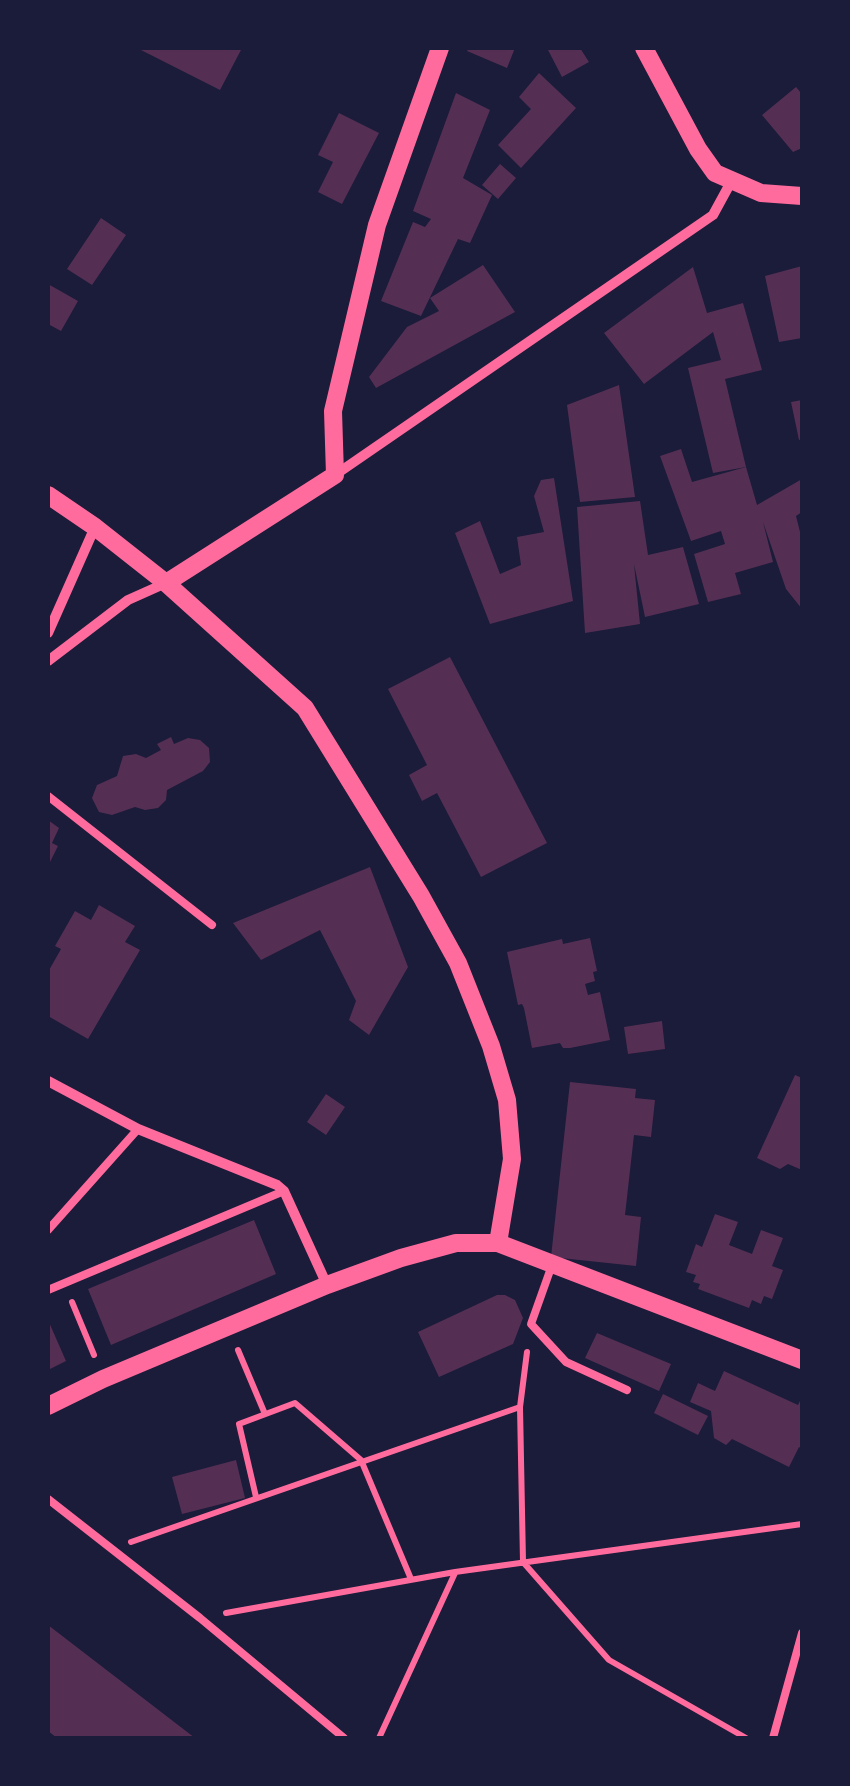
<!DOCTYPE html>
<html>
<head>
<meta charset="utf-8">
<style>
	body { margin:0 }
	#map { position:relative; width:850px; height:1786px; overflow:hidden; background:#1b1b3a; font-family:"Space Grotesk",sans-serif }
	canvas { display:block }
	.frame { position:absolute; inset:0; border:50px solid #1b1b3a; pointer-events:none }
</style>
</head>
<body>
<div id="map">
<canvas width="850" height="1786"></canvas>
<div class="frame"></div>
</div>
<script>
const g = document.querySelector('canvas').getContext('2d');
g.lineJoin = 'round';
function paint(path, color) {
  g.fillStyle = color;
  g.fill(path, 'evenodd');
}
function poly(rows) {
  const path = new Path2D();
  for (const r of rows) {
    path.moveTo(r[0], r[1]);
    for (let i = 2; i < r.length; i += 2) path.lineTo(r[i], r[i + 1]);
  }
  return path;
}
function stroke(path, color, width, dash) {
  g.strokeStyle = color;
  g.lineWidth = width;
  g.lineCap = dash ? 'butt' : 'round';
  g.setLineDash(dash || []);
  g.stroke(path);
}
const building = poly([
	[137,48,237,48,241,50,220,90],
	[469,48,515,48,507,68,467,51],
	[547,48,580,48,589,62,562,77],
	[539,73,576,108,521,168,498,145,531,109,519,97],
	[796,87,802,94,802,148,793,152,762,115],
	[456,93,490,110,463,178,492,195,470,243,458,239,421,316,381,301,413,222,425,227,431,219,413,211],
	[339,113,379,133,342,204,318,192,333,162,318,155],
	[500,164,516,178,498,199,482,185],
	[101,218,126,235,92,285,67,269],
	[483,265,515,312,376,388,369,377,407,327,439,311,430,298],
	[802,266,802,338,779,342,765,276],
	[693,267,707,313,743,303,762,370,725,379,746,467,713,473,688,368,721,360,713,332,644,384,604,333],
	[48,284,78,301,61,331,48,324],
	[619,385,635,497,580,502,567,405],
	[802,400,802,439,799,440,791,402],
	[681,449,692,482,746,467,757,505,802,479,802,512,796,516,802,540,802,609,786,589,763,522,773,562,735,573,741,594,708,602,694,554,725,544,721,531,691,541,660,456],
	[554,478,573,601,490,624,455,533,480,521,500,574,521,565,517,537,544,532,534,496,541,480],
	[640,501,648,555,683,547,699,604,645,617,634,564,640,624,585,633,577,507],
	[450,657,547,843,481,877,437,793,422,801,409,775,427,765,388,689],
	[171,737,174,744,188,738,200,740,209,748,210,762,203,771,167,790,166,800,158,808,145,810,135,807,112,815,99,812,92,798,97,785,117,776,123,756,136,754,146,758,161,750,157,744],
	[48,820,59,828,52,843,58,846,48,866],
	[370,867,408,967,369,1035,349,1020,356,1001,320,930,261,960,233,923],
	[99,905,135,926,125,942,140,950,88,1039,48,1016,48,972,61,949,55,946,75,911,91,920],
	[590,938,597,971,593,972,595,981,585,984,588,995,600,992,610,1040,570,1048,563,1048,560,1043,532,1048,524,1008,522,1004,518,1005,507,952,562,939,563,944],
	[662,1021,665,1049,628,1054,624,1027],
	[795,1075,802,1078,802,1170,788,1164,780,1169,757,1158],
	[570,1082,636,1089,635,1098,655,1100,651,1137,634,1135,625,1215,641,1217,636,1266,551,1257],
	[326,1094,345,1107,326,1135,307,1122],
	[715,1214,738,1222,729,1245,752,1254,761,1230,783,1238,772,1266,783,1270,772,1299,764,1296,761,1304,752,1300,749,1308,698,1289,700,1284,693,1282,696,1275,686,1272,696,1244,702,1247],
	[254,1220,276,1274,111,1345,88,1289],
	[497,1295,505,1295,515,1300,523,1318,513,1344,439,1377,418,1332],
	[48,1320,66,1361,48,1370],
	[597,1333,671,1364,659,1391,585,1358],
	[724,1371,798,1405,802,1397,802,1449,799,1447,789,1467,732,1439,726,1445,714,1438,711,1411,690,1402,698,1383,715,1391],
	[663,1394,708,1416,698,1435,654,1413],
	[236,1460,245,1498,182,1514,172,1477],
	[48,1625,195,1738,57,1738,48,1731]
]);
const path = poly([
	[72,1302,94,1355],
	[238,1350,265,1414],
	[527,1352,520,1407,523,1562,609,1660,746,1738],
	[256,1497,239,1424,295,1403,361,1460,411,1579],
	[131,1542,520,1407],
	[226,1613,455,1572,802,1524],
	[379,1738,455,1573]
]);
const service = poly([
	[48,796,212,925],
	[48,1230,138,1129],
	[552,1265,531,1324,566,1362,627,1390],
	[48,1290,284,1191],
	[48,1499,200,1618,344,1738],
	[773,1738,802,1633]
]);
const minor = poly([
	[335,475,713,215,731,182],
	[48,633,95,527],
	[48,661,128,600,166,583],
	[48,1081,138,1129,277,1185,284,1191,327,1285]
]);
const tertiary = poly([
	[644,48,698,149,715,173,761,193,802,196],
	[48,495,95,527,166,583,305,708,421,896,458,963,491,1046,507,1100,512,1159,498,1243],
	[166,583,335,475,333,411,377,225,440,48],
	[48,1406,103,1379,327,1285,401,1258,456,1243,498,1243,802,1360]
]);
paint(building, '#542f53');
stroke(path, '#ff6b9d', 6);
stroke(service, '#ff6b9d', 8);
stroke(minor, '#ff6b9d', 10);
stroke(tertiary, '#ff6b9d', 18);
</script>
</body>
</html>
